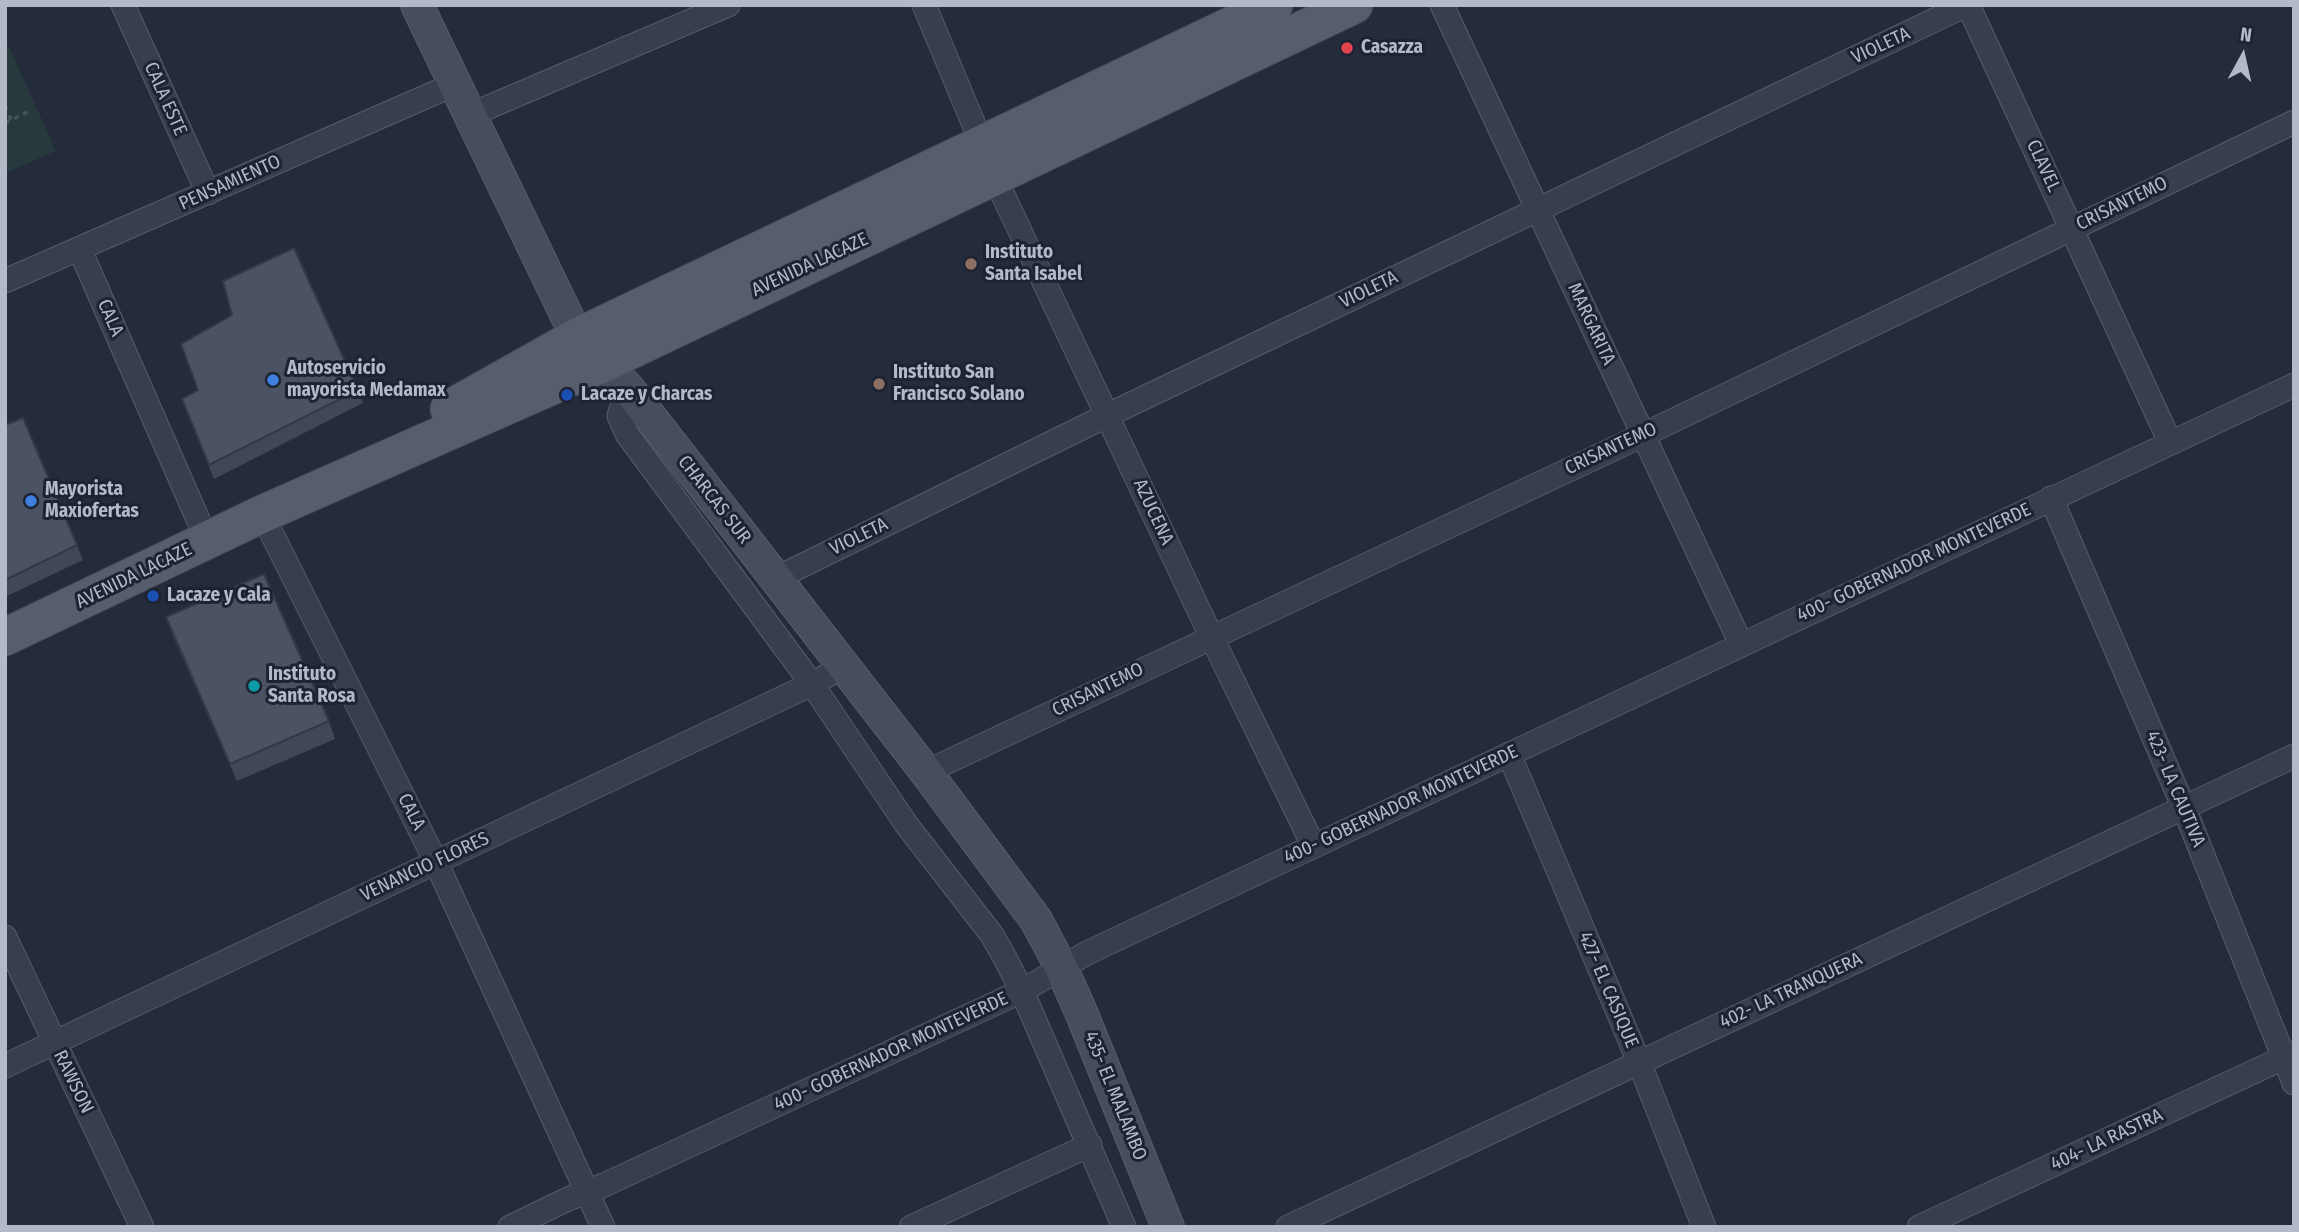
<!DOCTYPE html>
<html>
<head>
<meta charset="utf-8">
<style>
	body { margin:0 }
	#map { position:relative; width:2299px; height:1232px; overflow:hidden; background:#242c3b; font-family:"Fira Sans Condensed",sans-serif }
	canvas { display:block }
	.frame { position:absolute; inset:0; border:7px solid #b3b9c7; pointer-events:none }
	.north { position:absolute; left:2208px; top:21px; width:70px; height:70px; -webkit-text-stroke:5px #1d2330; paint-order:stroke; rotate:8deg; font-size:19px; font-weight:700; line-height:28px; text-align:center; color:#b3b9c7 }
	.north::after { content:''; display:block; margin:auto; width:24px; height:32px; background:#b3b9c7; clip-path:polygon(50% 0,100% 100%,50% 72%,0 100%) }
</style>
</head>
<body>
<div id="map">
<canvas width="2299" height="1232"></canvas>
<div class="frame"></div>
<div class="north">N</div>
</div>
<script>
const g = document.querySelector('canvas').getContext('2d');
g.lineJoin = 'round';
function paint(path, color) {
  g.fillStyle = color;
  g.fill(path, 'evenodd');
}
function poly(rows) {
  const path = new Path2D();
  for (const r of rows) {
    path.moveTo(r[0], r[1]);
    for (let i = 2; i < r.length; i += 2) path.lineTo(r[i], r[i + 1]);
  }
  return path;
}
function stroke(path, color, width, dash) {
  g.strokeStyle = color;
  g.lineWidth = width;
  g.lineCap = dash ? 'butt' : 'round';
  g.setLineDash(dash || []);
  g.stroke(path);
}
function write(font, color, halo, rows, align = 'center') {
  g.font = font + ' "Fira Sans Condensed",sans-serif';
  g.lineWidth = 6;
  g.setLineDash([]);
  g.textBaseline = 'middle';
  g.strokeStyle = halo;
  g.fillStyle = color;
  for (const [text, x, y, turn = 0] of rows) {
    g.save();
    g.translate(x, y);
    g.rotate((+turn || 0) * Math.PI / 180);
    g.textAlign = isNaN(turn) ? turn : align;
    if (halo) g.strokeText(text, 0, 0);
    g.fillText(text, 0, 0);
    g.restore();
  }
}
const green = poly([
	[5,38,56,151,5,173]
]);
const path = poly([
	[5,106,11,120],
	[5,123,32,110]
]);
const street = poly([
	[123,5,208,193],
	[924,5,982,144],
	[1442,5,1741,644],
	[1968,5,2170,442],
	[470,115,728,5],
	[995,178,1211,636,1313,845],
	[80,250,207,540],
	[5,281,455,84],
	[627,387,619,416,627,434,812,684,906,824,992,935,1005,958,1022,991,1124,1227],
	[2051,498,2184,808,2294,1083],
	[262,514,436,862,603,1227],
	[775,579,1108,415,1966,5],
	[1509,754,1639,1062,1704,1227],
	[926,772,1643,435,2294,122],
	[5,937,142,1227],
	[5,1066,812,684,844,666],
	[510,1227,568,1199,604,1185,1022,991,1087,953,2294,385],
	[911,1227,1090,1145],
	[1288,1227,2294,756],
	[1919,1227,2294,1053]
]);
const secondary = poly([
	[417,5,577,337,627,387,926,772,1036,920,1061,967,1081,1012,1168,1227]
]);
const primary = poly([
	[449,409,577,337,1274,5],
	[5,637,262,514,604,363,1354,5]
]);
const wall = poly([
	[358,390,363,403,214,479,182,399],
	[5,425,77,545,83,560,5,597],
	[166,617,329,721,335,739,237,781,172,634]
]);
const building = poly([
	[294,248,358,390,209,465,182,399,198,390,181,344,232,315,223,281,294,248],
	[23,418,77,545,5,580,5,425,23,418],
	[264,574,329,721,230,764,166,617,264,574]
]);
const markers = [
	[1347,48,7,"#e0444e"],
	[971,264,7,"#8d6e63"],
	[273,380,7,"#3f7fe0"],
	[879,384,7,"#8d6e63"],
	[567,395,7,"#1a4fb4"],
	[31,501,7,"#3f7fe0"],
	[153,596,7,"#1a4fb4"],
	[254,686,7,"#0f9aa8"]
];
const streetNames = [
	["VIOLETA",1881,46,-25],
	["CALA ESTE",165,99,66],
	["CLAVEL",2043,166,65],
	["PENSAMIENTO",230,183,-24],
	["CRISANTEMO",2122,204,-26],
	["AVENIDA LACAZE",810,265,-25],
	["VIOLETA",1369,290,-26],
	["CALA",110,318,66],
	["MARGARITA",1591,324,65],
	["CRISANTEMO",1611,449,-25],
	["CHARCAS SUR",714,500,52],
	["AZUCENA",1153,512,65],
	["VIOLETA",859,537,-26],
	["400- GOBERNADOR MONTEVERDE",1914,563,-25],
	["AVENIDA LACAZE",134,576,-26],
	["CRISANTEMO",1098,690,-26],
	["423- LA CAUTIVA",2175,789,67],
	["400- GOBERNADOR MONTEVERDE",1401,805,-25],
	["CALA",411,812,63],
	["VENANCIO FLORES",425,867,-25],
	["427- EL CASIQUE",1608,990,67],
	["402- LA TRANQUERA",1791,991,-25],
	["400- GOBERNADOR MONTEVERDE",891,1052,-25],
	["RAWSON",73,1082,64],
	["435- EL MALAMBO",1115,1096,68],
	["404- LA RASTRA",2107,1140,-25]
];
const poiNames = [
	["Casazza",1361,48],
	["Instituto",985,253],
	["Santa Isabel",985,275],
	["Autoservicio",287,369],
	["mayorista Medamax",287,391],
	["Instituto San",893,373],
	["Francisco Solano",893,395],
	["Lacaze y Charcas",581,395],
	["Mayorista",45,490],
	["Maxiofertas",45,512],
	["Lacaze y Cala",167,596],
	["Instituto",268,675],
	["Santa Rosa",268,697]
];
paint(green, '#27393d');
stroke(street, '#565c69', 25);
stroke(secondary, '#565c69', 34);
stroke(primary, '#414754', 39);
stroke(path, '#445459', 3.5, [5, 5]);
stroke(street, '#383e4b', 23);
stroke(secondary, '#464d5e', 32);
stroke(primary, '#565d6b', 37);
paint(wall, '#404756');
paint(building, '#4a5264');
stroke(building, '#343946', 2);
for (const [x, y, r, color] of markers) {
  const dot = new Path2D();
  dot.arc(x, y, r, 0, 2 * Math.PI);
  g.fillStyle = color;
  g.fill(dot);
  stroke(dot, '#1d2330', 2.5);
}
write('19px', '#b3b9c7', '#1d2330', streetNames);
write('bold 19px', '#b3b9c7', '#1d2330', poiNames, 'left');
</script>
</body>
</html>
